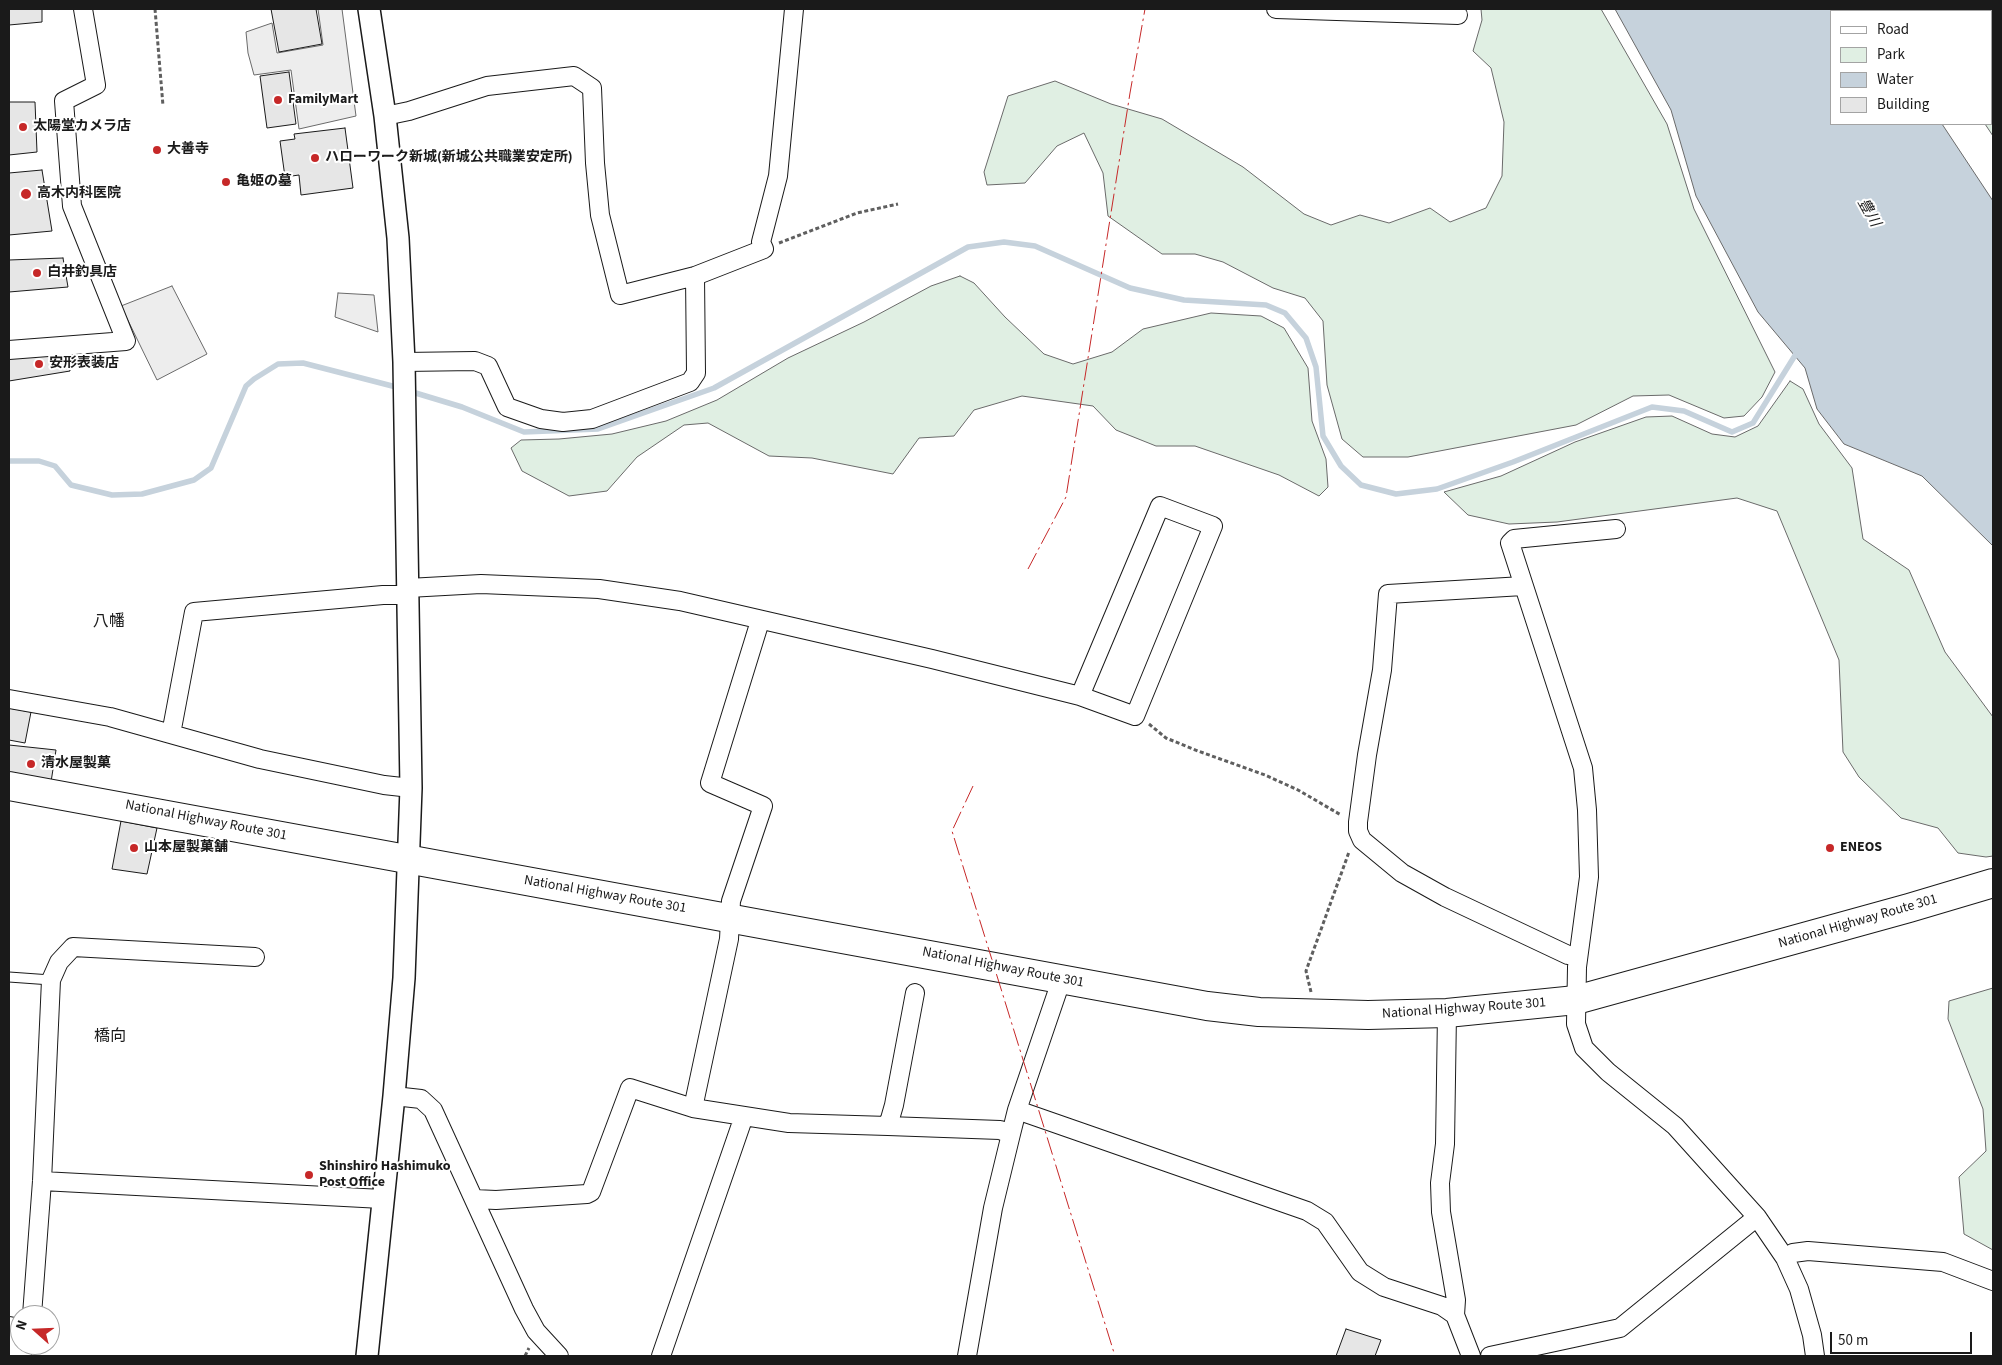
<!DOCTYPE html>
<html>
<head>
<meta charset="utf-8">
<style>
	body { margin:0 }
	#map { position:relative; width:2002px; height:1365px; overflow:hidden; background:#fff; font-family:"Source Sans 3",sans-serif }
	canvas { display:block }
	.frame { position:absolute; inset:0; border:10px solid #1a1a1a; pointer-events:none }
	.legend { position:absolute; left:1830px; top:10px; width:162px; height:115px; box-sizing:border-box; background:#fff; border:1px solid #a3a3a3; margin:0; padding:6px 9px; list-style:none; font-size:15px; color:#1a1a1a }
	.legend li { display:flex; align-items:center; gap:10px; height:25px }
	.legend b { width:25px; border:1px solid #a3a3a3 }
	.north { position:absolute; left:10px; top:1305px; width:50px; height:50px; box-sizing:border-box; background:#fff; border:1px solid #a3a3a3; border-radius:50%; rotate:290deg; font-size:14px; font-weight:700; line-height:20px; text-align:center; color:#1a1a1a }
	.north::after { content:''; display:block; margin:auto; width:18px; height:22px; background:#c62828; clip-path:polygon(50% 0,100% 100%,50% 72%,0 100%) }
	.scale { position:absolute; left:1830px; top:1332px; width:142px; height:22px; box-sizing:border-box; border:2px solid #1a1a1a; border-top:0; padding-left:6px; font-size:15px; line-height:18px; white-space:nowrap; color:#1a1a1a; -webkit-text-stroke:4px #fff; paint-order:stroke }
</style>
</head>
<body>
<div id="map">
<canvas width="2002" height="1365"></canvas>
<div class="frame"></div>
<ul class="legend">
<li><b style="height:6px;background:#fff"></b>Road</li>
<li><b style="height:14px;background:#e0efe3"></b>Park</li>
<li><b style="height:14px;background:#c6d2dc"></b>Water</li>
<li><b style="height:14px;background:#e6e6e6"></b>Building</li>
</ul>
<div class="north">N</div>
<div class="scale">50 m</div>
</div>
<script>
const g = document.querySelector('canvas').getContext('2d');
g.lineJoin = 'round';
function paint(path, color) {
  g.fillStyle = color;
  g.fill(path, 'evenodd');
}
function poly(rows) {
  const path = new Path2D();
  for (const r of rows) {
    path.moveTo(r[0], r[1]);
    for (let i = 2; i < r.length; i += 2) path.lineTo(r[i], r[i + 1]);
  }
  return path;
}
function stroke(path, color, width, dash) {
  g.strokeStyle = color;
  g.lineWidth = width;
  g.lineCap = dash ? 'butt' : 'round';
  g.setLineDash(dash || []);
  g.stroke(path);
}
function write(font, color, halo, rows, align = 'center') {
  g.font = font + ' "Source Sans 3","Noto Sans JP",sans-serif';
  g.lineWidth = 4;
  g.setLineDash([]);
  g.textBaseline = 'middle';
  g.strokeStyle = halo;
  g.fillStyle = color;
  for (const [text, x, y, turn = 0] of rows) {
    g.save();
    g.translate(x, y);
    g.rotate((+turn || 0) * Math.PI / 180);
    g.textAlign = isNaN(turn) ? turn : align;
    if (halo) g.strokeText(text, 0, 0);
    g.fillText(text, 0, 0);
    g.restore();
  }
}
const green = poly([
	[1481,9,1601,9,1667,124,1694,209,1775,372,1762,397,1744,416,1724,418,1669,395,1633,396,1576,425,1408,457,1363,457,1342,439,1327,385,1323,321,1305,298,1273,288,1223,262,1195,254,1162,254,1108,216,1103,173,1084,133,1057,146,1025,183,987,185,984,172,1008,96,1055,81,1111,104,1162,119,1243,167,1304,214,1331,225,1360,215,1389,223,1430,208,1450,222,1486,208,1502,176,1504,122,1491,68,1473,51,1482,20,1481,9],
	[1910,9,1993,9,1993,136,1985,124,1991,124,1991,11,1912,11,1910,9],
	[960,276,974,283,1005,317,1044,354,1073,364,1112,352,1143,329,1211,313,1261,316,1284,328,1308,368,1312,421,1326,459,1328,487,1319,496,1279,475,1195,446,1156,446,1116,430,1093,406,1022,396,974,410,954,436,919,438,893,474,812,458,769,456,708,423,684,425,637,457,607,491,569,496,522,471,511,448,521,440,559,439,612,434,666,421,717,400,788,358,864,322,931,286,960,276],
	[1790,381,1803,389,1819,424,1852,468,1863,539,1909,570,1945,652,1993,717,1993,856,1986,857,1958,853,1938,828,1901,818,1859,777,1843,752,1839,660,1777,511,1737,498,1557,522,1509,524,1468,515,1444,492,1501,476,1575,442,1646,417,1672,416,1712,434,1735,437,1758,426,1790,381],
	[1993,988,1993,1250,1964,1234,1959,1177,1986,1151,1983,1109,1948,1019,1949,1001,1993,988]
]);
const parking = poly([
	[318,9,342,9,356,116,299,129,291,70,254,75,248,53,246,32,272,23,277,53,323,45,318,9],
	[172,286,207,354,157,380,121,306,172,286],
	[338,293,374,295,378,332,335,317,338,293]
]);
const water = poly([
	[1615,9,1871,9,1872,11,1831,11,1831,124,1942,124,1993,201,1993,546,1922,476,1844,444,1817,409,1805,368,1758,312,1696,196,1671,110,1615,9]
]);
const stream = poly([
	[409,391,462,407,524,432,598,429,714,388,968,247,1004,242,1035,246,1130,288,1184,300,1266,305,1285,313,1306,338,1316,367,1323,436,1341,466,1361,485,1396,494,1437,489,1513,462,1652,407,1684,411,1732,432,1753,423,1799,349],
	[9,461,39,461,55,466,71,485,112,495,142,494,194,480,211,468,246,386,254,379,278,364,303,363,400,388]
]);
const building = poly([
	[9,9,42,9,42,22,9,25,9,9],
	[271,9,316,9,322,44,279,52,271,9],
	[289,72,296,124,267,128,260,76,289,72],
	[9,102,35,102,37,152,9,155,9,102],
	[345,128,353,188,301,195,299,175,285,177,280,141,295,139,294,134,345,128],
	[42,170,52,231,9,235,9,173,42,170],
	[63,258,68,287,9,292,9,260,63,258],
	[68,349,70,371,9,381,9,357,68,349],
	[9,708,31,712,25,743,9,740,9,708],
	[9,745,56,750,51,782,9,777,9,745],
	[121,821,157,828,147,874,112,869,121,821],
	[1346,1329,1381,1340,1375,1356,1336,1356,1346,1329]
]);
const path = poly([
	[155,9,163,106],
	[779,243,857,213,898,204],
	[1149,724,1166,738,1198,751,1265,775,1298,790,1341,815],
	[1311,992,1306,971,1349,852],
	[525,1356,529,1348]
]);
const service = poly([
	[9,977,51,980]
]);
const minor = poly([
	[1276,9,1458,15],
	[385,116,409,111,487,86,574,76,592,88,595,163,600,215,620,295,636,291,695,276,764,249,761,242,778,176,794,9],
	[9,350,126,341,72,206,64,101,96,85,83,9],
	[404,362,475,361,488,366,507,407,541,419,563,422,592,419,690,382,696,373,695,276],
	[1616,529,1514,539,1510,543,1583,768,1587,810,1589,877,1577,967,1576,1024,1584,1048,1608,1072,1675,1126,1757,1217,1785,1258,1799,1289,1812,1335,1815,1356],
	[1523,586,1388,594,1382,670,1367,755,1358,822,1358,831,1362,840,1402,873,1445,897,1568,955,1578,957],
	[408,588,481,584,599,589,680,601,932,659,1080,696,1135,716,1213,526,1160,506,1080,696],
	[9,699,110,717,260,759,384,785,411,788],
	[171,734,194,612,383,595,408,595],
	[915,993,894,1105,888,1126,1000,1130,1011,1134],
	[1447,1013,1445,1144,1440,1183,1441,1212,1456,1300,1455,1315,1471,1356],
	[394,1096,421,1099,433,1110,524,1309,536,1331,559,1356],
	[693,1108,729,939,731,901,763,806,710,783,760,621],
	[1017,1110,1307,1211,1325,1222,1360,1272,1384,1287,1442,1306,1455,1315],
	[42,1181,382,1199],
	[474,1199,496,1200,587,1194,591,1192,630,1088,693,1108,789,1123,888,1126],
	[1785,1258,1793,1253,1808,1251,1943,1262,1993,1281],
	[32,1315,42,1181,51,980,59,962,73,947,255,957],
	[661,1356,744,1116],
	[967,1356,993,1208,1011,1134,1017,1110,1062,978],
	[1490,1356,1620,1328,1757,1217]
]);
const tertiary = poly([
	[367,1356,394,1096,404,978,411,788,404,362,398,238,385,116,369,9]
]);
const trunk = poly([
	[9,786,1207,1006,1259,1012,1368,1015,1447,1013,1576,1000,1909,908,1993,883],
	[9,1331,14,1341,17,1356]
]);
const power = poly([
	[1028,569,1066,497,1130,93,1145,9],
	[973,786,952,831,1115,1356]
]);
const markers = [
	[278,100,5,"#c62828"],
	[23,127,5,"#c62828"],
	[157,150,5,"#c62828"],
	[315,158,5,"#c62828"],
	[226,182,5,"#c62828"],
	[26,194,6,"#c62828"],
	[37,273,5,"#c62828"],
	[39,364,5,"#c62828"],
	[31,764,5,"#c62828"],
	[134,848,5,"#c62828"],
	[1830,848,5,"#c62828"],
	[309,1175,5,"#c62828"]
];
const poiNames = [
	["FamilyMart",288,100],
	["太陽堂カメラ店",33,127],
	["大善寺",167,150],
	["ハローワーク新城(新城公共職業安定所)",325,158],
	["亀姫の墓",236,182],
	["高木内科医院",37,194],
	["白井釣具店",47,273],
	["安形表装店",49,364],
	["清水屋製菓",41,764],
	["山本屋製菓舗",144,848],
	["ENEOS",1840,848],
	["Shinshiro Hashimuko",319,1167],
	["Post Office",319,1183]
];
const streetNames = [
	["National Highway Route 301",206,821,11],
	["National Highway Route 301",605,895,10],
	["National Highway Route 301",1858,922,-16],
	["National Highway Route 301",1003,968,11],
	["National Highway Route 301",1464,1009,-4]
];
const waterNames = [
	["豊川",1868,213,61]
];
const quarterNames = [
	["八幡",109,622],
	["橋向",110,1037]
];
paint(green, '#e0efe3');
stroke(green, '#6a6a6a', 1);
paint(parking, '#ededed');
stroke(parking, '#6a6a6a', 1);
paint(water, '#c6d2dc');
stroke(water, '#6a6a6a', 1);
stroke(stream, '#c6d2dc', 5.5);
paint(building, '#e6e6e6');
stroke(building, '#1a1a1a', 1);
stroke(service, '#1a1a1a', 11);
stroke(minor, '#1a1a1a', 20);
stroke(tertiary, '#1a1a1a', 24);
stroke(trunk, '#1a1a1a', 30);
stroke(path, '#5f5f5f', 3, [4, 2.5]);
stroke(service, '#fff', 9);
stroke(minor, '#fff', 18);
stroke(tertiary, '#fff', 21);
stroke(trunk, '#fff', 28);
stroke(power, '#c62828', 1, [18, 4, 2.5, 4]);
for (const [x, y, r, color] of markers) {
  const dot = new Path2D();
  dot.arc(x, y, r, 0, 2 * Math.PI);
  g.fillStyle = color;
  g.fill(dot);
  stroke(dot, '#fff', 2);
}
write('bold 14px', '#1a1a1a', '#fff', poiNames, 'left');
write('14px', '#1a1a1a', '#fff', streetNames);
write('italic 15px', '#1a1a1a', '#fff', waterNames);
write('16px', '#1a1a1a', '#fff', quarterNames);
</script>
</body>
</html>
